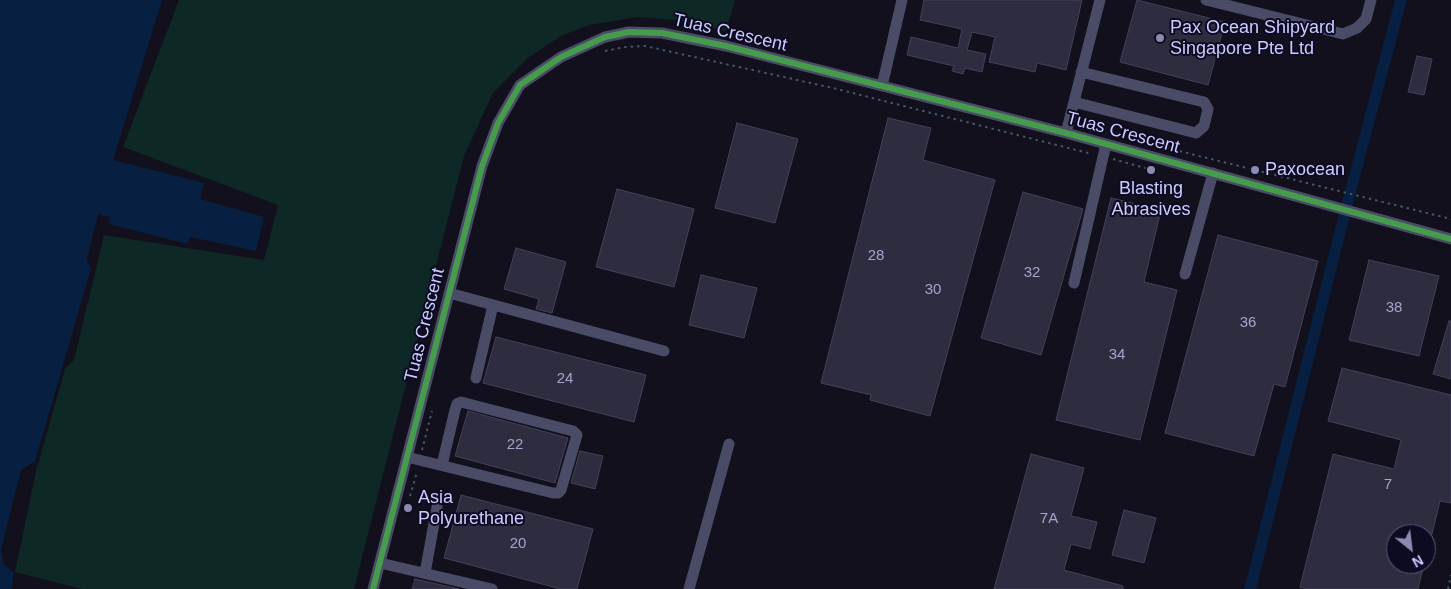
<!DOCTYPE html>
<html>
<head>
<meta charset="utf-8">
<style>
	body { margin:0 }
	#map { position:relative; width:1451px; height:589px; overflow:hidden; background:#11101c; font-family:Helvetica,sans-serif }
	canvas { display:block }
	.north { position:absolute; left:1386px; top:524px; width:50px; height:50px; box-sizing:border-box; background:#0d0b21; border:1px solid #59587a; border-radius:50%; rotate:151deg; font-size:14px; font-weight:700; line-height:20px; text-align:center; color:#cccbff }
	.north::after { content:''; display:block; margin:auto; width:18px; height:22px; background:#8b8ab0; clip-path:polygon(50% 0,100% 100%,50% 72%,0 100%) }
</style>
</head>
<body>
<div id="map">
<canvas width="1451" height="589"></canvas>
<div class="north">N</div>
</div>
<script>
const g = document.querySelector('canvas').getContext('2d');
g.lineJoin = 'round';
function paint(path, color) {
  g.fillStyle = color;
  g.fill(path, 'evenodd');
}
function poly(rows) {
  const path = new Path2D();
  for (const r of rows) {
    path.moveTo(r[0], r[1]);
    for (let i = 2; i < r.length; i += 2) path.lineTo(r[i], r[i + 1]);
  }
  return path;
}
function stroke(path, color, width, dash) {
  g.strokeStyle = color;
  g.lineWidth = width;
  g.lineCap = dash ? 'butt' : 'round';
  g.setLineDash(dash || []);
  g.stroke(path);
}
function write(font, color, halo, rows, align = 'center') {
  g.font = font + ' Helvetica,sans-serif';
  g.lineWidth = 4;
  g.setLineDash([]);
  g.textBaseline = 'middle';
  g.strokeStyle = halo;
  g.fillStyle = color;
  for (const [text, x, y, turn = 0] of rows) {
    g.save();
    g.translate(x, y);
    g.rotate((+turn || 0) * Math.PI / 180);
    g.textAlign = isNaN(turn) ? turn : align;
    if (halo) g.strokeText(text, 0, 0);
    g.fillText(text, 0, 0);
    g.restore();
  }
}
const green = poly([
	[179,0,735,0,726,31,676,20,637,17,589,25,561,36,529,57,493,93,464,156,354,589,82,589,15,572,36,471,65,369,74,360,104,235,264,260,278,205,123,147]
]);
const water = poly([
	[0,0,162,0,113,160,204,183,200,199,264,217,256,251,190,237,187,244,109,224,110,217,98,214,87,259,91,269,35,461,21,470,1,550,4,565,13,572,13,583,11,589,0,589],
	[1395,0,1407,0,1354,199,1256,589,1244,589,1343,198]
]);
const building = poly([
	[924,0,1082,0,1066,70,1037,63,1035,72,989,62,995,37,972,32,967,50,986,54,982,72,965,68,963,74,952,71,954,66,907,55,911,37,958,48,962,29,920,20,924,0],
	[1137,0,1225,22,1208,85,1120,62,1137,0],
	[1417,56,1432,59,1424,95,1408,92,1417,56],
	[888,118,931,128,923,160,995,180,930,416,870,400,871,395,821,383,888,118],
	[737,123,798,139,775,223,715,208,737,123],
	[617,189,694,209,674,287,596,267,617,189],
	[1023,192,1083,209,1041,355,981,338,1023,192],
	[1111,198,1161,210,1144,282,1177,290,1140,440,1056,420,1111,198],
	[1218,235,1318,261,1285,387,1274,384,1254,456,1165,433,1218,235],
	[516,248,566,262,552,313,536,309,539,299,504,289,516,248],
	[1369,260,1439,276,1419,356,1349,340,1369,260],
	[701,275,757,288,744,338,689,325,701,275],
	[1449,321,1451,321,1451,379,1433,374,1449,321],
	[496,337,646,375,634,422,483,383,496,337],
	[1342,368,1451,395,1451,503,1440,501,1432,534,1396,534,1396,564,1424,564,1418,589,1307,589,1300,587,1333,454,1394,469,1401,440,1328,421,1342,368],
	[468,411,568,438,555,483,455,456,468,411],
	[580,451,603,456,595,489,571,483,580,451],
	[1031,454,1084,468,1071,516,1097,522,1090,549,1071,544,1064,570,1123,586,1123,589,994,589,1031,454],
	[461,495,593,529,577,589,561,589,444,558,461,495],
	[1124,510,1156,518,1144,563,1112,555,1124,510],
	[415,579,459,589,412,589,415,579]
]);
const path = poly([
	[605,51,626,47,645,46,833,88,1092,154],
	[1167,148,1451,219],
	[1113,159,1152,170],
	[422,450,432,411],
	[410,496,417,472],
	[1448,589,1451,575]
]);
const minor = poly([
	[1206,0,1343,34,1357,28,1366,19,1371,0],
	[882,86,902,0],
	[1074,102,1196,133,1204,126,1208,109,1204,102,1081,72],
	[1066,133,1100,0],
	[1185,274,1213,173],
	[1074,283,1106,144],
	[449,293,664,351],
	[476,378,493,305],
	[407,457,553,493,558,493,561,490,577,435,573,431,461,402,457,404,455,410,442,465],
	[380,563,492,589],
	[425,573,437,507],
	[373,589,482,166,498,123,520,85,561,57,605,37,629,32,662,33,726,46,1066,133,1451,239],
	[689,589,729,444]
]);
const cycleway = poly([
	[373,589,482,166,498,123,520,85,561,57,605,37,629,32,662,33,726,46,1066,133,1451,239]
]);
const markers = [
	[1160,38,5,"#8b8ab0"],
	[1151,170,5,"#8b8ab0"],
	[1255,170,5,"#8b8ab0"],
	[408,508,5,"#8b8ab0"]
];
const numberNames = [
	["28",876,256],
	["32",1032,273],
	["30",933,290],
	["38",1394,308],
	["36",1248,323],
	["34",1117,355],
	["24",565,379],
	["22",515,445],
	["7",1388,485],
	["7A",1049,519],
	["20",518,544]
];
const poiNames = [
	["Pax Ocean Shipyard",1170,28],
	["Singapore Pte Ltd",1170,49],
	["Paxocean",1265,170],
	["Blasting",1151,189,"center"],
	["Abrasives",1151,210,"center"],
	["Asia",418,498],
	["Polyurethane",418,519]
];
const streetNames = [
	["Tuas Crescent",730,33,13],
	["Tuas Crescent",1123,133,15],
	["Tuas Crescent",425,325,-76]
];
paint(green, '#0e2826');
paint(water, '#072041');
paint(building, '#2e2d3f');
stroke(building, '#43415b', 1);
stroke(path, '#435764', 2, [2.5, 4]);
stroke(minor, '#4a4b66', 11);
stroke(cycleway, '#469c4c', 6);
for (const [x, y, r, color] of markers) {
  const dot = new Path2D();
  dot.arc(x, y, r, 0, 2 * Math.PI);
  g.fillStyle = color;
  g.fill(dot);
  stroke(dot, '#0d0b21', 2);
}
write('15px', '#a4a4cf', null, numberNames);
write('18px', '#cccbff', '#0d0b21', poiNames, 'left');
write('18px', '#cccbff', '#0d0b21', streetNames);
</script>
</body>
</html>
